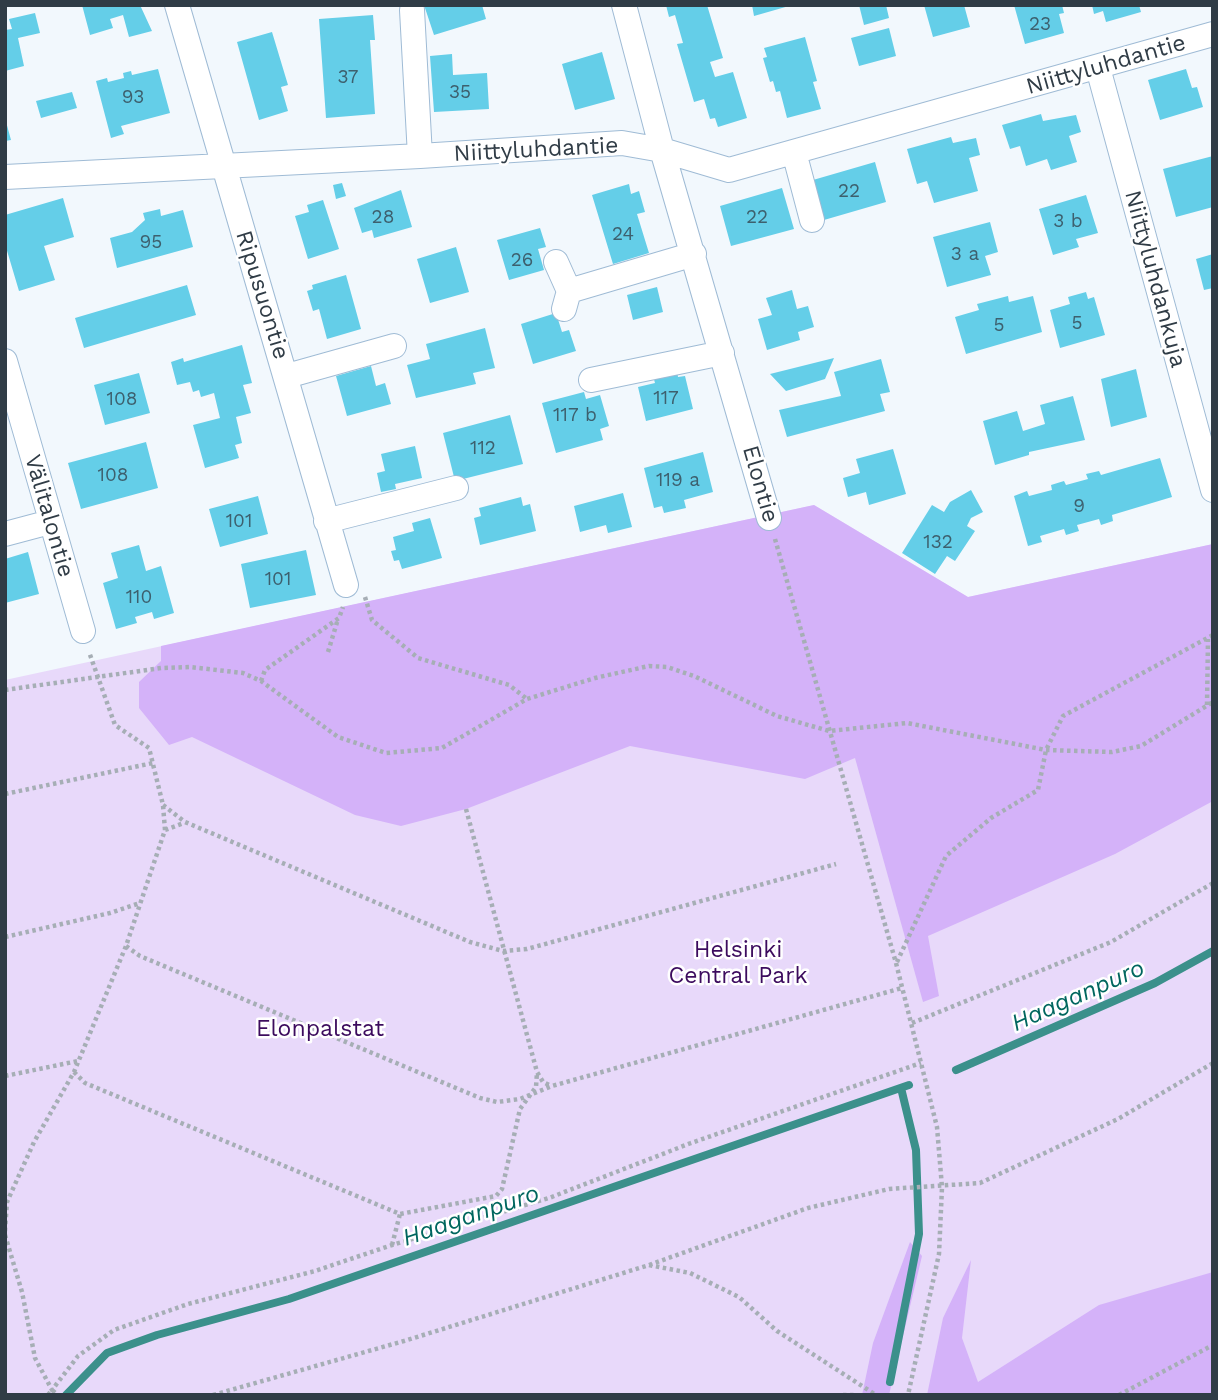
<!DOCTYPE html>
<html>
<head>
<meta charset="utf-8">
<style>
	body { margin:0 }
	#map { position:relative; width:1218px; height:1400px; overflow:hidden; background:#f2f8fd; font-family:"Work Sans",sans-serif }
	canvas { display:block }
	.frame { position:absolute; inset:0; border:7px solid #303c46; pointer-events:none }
</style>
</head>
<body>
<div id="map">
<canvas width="1218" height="1400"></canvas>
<div class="frame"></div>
</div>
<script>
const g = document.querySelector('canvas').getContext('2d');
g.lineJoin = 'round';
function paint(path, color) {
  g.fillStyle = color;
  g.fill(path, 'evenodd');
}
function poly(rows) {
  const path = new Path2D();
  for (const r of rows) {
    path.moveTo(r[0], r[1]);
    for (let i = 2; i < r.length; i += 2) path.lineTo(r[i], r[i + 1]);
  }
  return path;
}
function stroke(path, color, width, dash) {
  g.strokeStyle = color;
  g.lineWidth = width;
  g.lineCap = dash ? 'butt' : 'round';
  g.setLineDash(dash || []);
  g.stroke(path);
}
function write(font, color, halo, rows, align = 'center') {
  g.font = font + ' "Work Sans",sans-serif';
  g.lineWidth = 5;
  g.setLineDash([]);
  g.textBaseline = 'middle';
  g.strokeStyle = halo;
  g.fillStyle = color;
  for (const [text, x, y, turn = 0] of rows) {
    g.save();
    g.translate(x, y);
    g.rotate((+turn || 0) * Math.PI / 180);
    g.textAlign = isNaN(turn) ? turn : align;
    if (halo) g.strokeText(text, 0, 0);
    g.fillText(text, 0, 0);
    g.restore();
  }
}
const green = poly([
	[814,505,968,597,1213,544,1213,1395,5,1395,5,680]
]);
const forest = poly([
	[814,505,968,597,1213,544,1213,801,1115,854,928,936,939,996,923,1002,855,758,805,779,630,746,466,809,401,826,355,815,192,737,169,745,139,708,139,682,161,661,161,646],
	[910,1242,922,1256,889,1395,862,1395,873,1343],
	[971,1260,962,1338,978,1382,1099,1305,1213,1272,1213,1395,927,1395,943,1318]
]);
const stream = poly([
	[956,1070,1155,983,1213,951],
	[890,1382,919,1234,916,1150,901,1088],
	[66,1395,107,1353,157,1335,289,1299,909,1085]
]);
const building = poly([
	[82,5,140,5,152,31,129,37,123,15,110,19,113,28,90,35],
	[424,5,482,5,486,19,434,35],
	[666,5,707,5,723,58,710,62,715,77,733,72,747,118,718,127,715,118,710,119,704,99,694,102,677,44,683,43,675,15,669,17],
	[752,5,789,5,789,6,754,16],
	[859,5,886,5,889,18,864,25],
	[924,5,964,5,970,27,933,37],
	[1014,5,1062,5,1064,13,1059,14,1064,33,1025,44],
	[1092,5,1139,5,1141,12,1106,22,1103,11,1094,14],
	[35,13,40,33,18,38,24,66,5,71,5,30,12,29,9,19],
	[373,15,375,40,370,40,375,114,326,118,319,19],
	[889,28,896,56,859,66,851,38],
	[272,32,288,85,281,87,288,111,259,120,237,42],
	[805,37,817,81,813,82,821,109,787,118,780,91,776,92,773,81,770,82,763,58,767,57,764,48],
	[602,52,615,99,575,110,562,64],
	[452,54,453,75,487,73,489,109,434,112,430,56],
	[158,69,170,113,121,126,124,134,111,138,96,81,107,78,108,82,124,78,123,73,131,71,132,75],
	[1186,69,1192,88,1197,87,1203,107,1160,120,1148,80],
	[72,92,77,108,41,118,36,101],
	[1041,114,1043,121,1076,115,1081,132,1069,136,1077,162,1051,170,1047,159,1026,166,1020,146,1010,149,1002,125],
	[5,118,11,140,5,141],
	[951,137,953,143,976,138,980,155,969,158,978,191,934,203,927,181,917,184,907,149],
	[1213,156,1213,207,1176,217,1163,169],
	[875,162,886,202,824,220,813,180],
	[342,183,346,196,336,199,333,185],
	[629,184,631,194,639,191,645,212,637,214,649,253,613,264,592,195],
	[782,188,794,229,731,246,720,206],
	[401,190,412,227,374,238,372,230,362,233,354,208],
	[1086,195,1098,233,1076,239,1079,247,1053,255,1039,209],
	[63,198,74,237,44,246,55,280,19,291,5,244,5,215],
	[323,200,339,249,308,259,295,216,309,212,307,205],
	[160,209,161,216,183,210,193,247,117,268,110,238,132,232,145,220,143,213],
	[990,222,998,252,985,256,991,275,947,287,933,237],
	[540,228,546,247,538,249,544,270,509,280,497,240],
	[456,247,469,292,430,303,417,259],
	[1213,254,1213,288,1204,290,1196,259],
	[346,275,361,329,327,339,319,309,313,311,307,291,313,289,312,285],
	[187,285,196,315,84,348,75,318],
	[657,287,663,312,633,320,627,295],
	[792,290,797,309,808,306,814,327,798,332,800,340,767,350,758,319,772,315,766,298],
	[1086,292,1088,299,1094,297,1105,335,1060,348,1050,310,1070,304,1068,297],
	[1008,296,1009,302,1033,296,1042,332,966,354,955,317,979,310,977,304],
	[556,313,562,332,569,330,576,351,533,364,521,324],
	[485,328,495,368,473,373,476,384,416,398,407,365,430,359,426,344],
	[242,345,252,383,243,385,251,413,236,417,242,443,235,445,239,458,205,468,193,425,220,418,214,393,201,397,199,390,193,392,190,382,177,385,171,362,183,358,184,362],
	[834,358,825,379,786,391,770,374],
	[881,359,890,392,880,394,885,411,787,437,779,410,841,396,834,372],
	[371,366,376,386,385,383,391,404,347,416,336,376],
	[1136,369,1147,417,1111,427,1101,379],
	[677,370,678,377,685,376,693,409,646,421,638,387,655,383,653,376],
	[139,373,150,413,105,425,94,385],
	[584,392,586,399,600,395,609,426,600,429,603,440,556,453,542,403],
	[1073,396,1085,440,1029,452,1029,455,995,465,983,421,1017,411,1023,431,1045,424,1040,405],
	[510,415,523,464,455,481,443,433],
	[146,442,158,488,81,509,68,463],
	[415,446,422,478,395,484,396,489,381,492,377,473,385,471,381,454],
	[893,449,906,494,869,505,866,492,848,497,843,478,860,473,856,459],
	[703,452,713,492,684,500,686,508,664,513,662,506,654,508,644,468],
	[1160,458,1172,497,1112,515,1113,521,1101,525,1099,519,1077,525,1079,531,1066,535,1064,529,1040,536,1042,542,1028,546,1014,496,1027,491,1029,496,1052,490,1051,485,1064,481,1066,485,1088,479,1086,474,1099,471,1101,475],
	[971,490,983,512,971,518,967,526,975,531,955,561,947,556,935,574,902,553,932,505,944,512,950,502],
	[623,493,632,527,608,533,606,525,580,532,574,506],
	[258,496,268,534,220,547,209,509],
	[521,497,523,506,530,504,536,531,480,545,474,518,481,516,479,508],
	[430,518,442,558,402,569,399,560,394,561,391,551,396,550,393,537,414,531,412,523],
	[139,545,146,571,161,566,174,613,154,619,152,612,135,617,137,623,116,629,103,583,118,578,111,553],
	[306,550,316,595,250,608,241,564],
	[28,552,39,594,5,603,5,559]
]);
const path = poly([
	[775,539,896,963,937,1127,942,1187,939,1254,908,1395],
	[365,597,372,620,418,658,509,685,527,699],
	[328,652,338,619],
	[261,681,265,670,339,618,343,607],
	[5,690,161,668,190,667,243,673,261,681,338,737,386,753,442,748,527,699,595,678,649,666,667,667,694,676,777,716,829,731,907,723,1046,750,1112,752,1141,746,1213,702],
	[1207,705,1208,639],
	[5,794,153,763],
	[163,805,185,822,470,942,503,951,527,949,836,864],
	[466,809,537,1072,543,1082,551,1086],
	[165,830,184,823],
	[5,937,110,913,140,903],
	[126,946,140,956,480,1098,497,1102,520,1099,552,1086,902,988],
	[897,962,946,856,991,818,1038,790,1046,750,1063,716,1213,635],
	[912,1023,1111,942,1213,883],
	[74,1072,85,1083,400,1214,496,1196,502,1189,520,1109,536,1087,537,1072],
	[5,1076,78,1061],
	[5,1231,7,1202,34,1142,74,1072,126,946,165,830,163,805,149,748,115,725,89,652],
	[5,1235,22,1292,35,1358,52,1390,78,1356,114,1330,188,1304,315,1271,392,1245,549,1198,691,1143,921,1063],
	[392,1245,400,1214],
	[649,1265,690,1273,739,1297,777,1331,876,1395],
	[48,1395,52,1390,58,1395],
	[213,1395,404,1341,649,1265,808,1208,889,1189,980,1183,1118,1119,1213,1063],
	[843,1395,854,1395],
	[1119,1395,1213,1345]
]);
const minor = poly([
	[177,5,346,585],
	[624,5,662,150,769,518],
	[412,10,420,156],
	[1098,68,1213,490],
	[794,152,812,220],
	[5,177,420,156,622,143,662,150,729,170,1213,34],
	[556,262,569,291,564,309],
	[569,291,694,254],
	[5,361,83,631],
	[287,376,394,346],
	[591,380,722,353],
	[326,521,456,488],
	[5,534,50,522]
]);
const numberNames = [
	["23",1040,24],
	["37",348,77],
	["35",460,92],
	["93",133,97],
	["22",849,191],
	["28",383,217],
	["22",757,217],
	["3 b",1068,221],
	["24",623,234],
	["95",151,242],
	["3 a",965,254],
	["26",522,260],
	["5",1077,323],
	["5",999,325],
	["117",666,398],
	["108",122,399],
	["117 b",575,415],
	["112",483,448],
	["108",113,475],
	["119 a",678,480],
	["9",1079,506],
	["101",239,521],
	["132",938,542],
	["101",278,579],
	["110",139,597]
];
const streetNames = [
	["Niittyluhdantie",1106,65,-16],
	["Niittyluhdantie",536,150,-3],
	["Niittyluhdankuja",1155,279,75],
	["Ripusuontie",262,295,73],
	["Elontie",760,484,74],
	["Välitalontie",49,516,74]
];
const parkNames = [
	["Helsinki",738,950],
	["Central Park",738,976],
	["Elonpalstat",320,1029]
];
const waterNames = [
	["Haaganpuro",1078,996,-24],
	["Haaganpuro",471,1216,-19]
];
paint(green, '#e8d9fa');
paint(forest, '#d4b2f9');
stroke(stream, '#3b908b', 8);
paint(building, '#64cee8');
stroke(minor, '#9fbbd5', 26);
stroke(path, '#a6aeb5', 4.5, [3.5, 3.5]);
stroke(minor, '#fff', 24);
write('19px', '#3d606e', null, numberNames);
write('23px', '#303c46', '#fff', streetNames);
write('23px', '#3c0b5e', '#fff', parkNames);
write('italic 24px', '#00665f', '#fff', waterNames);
</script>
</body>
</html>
